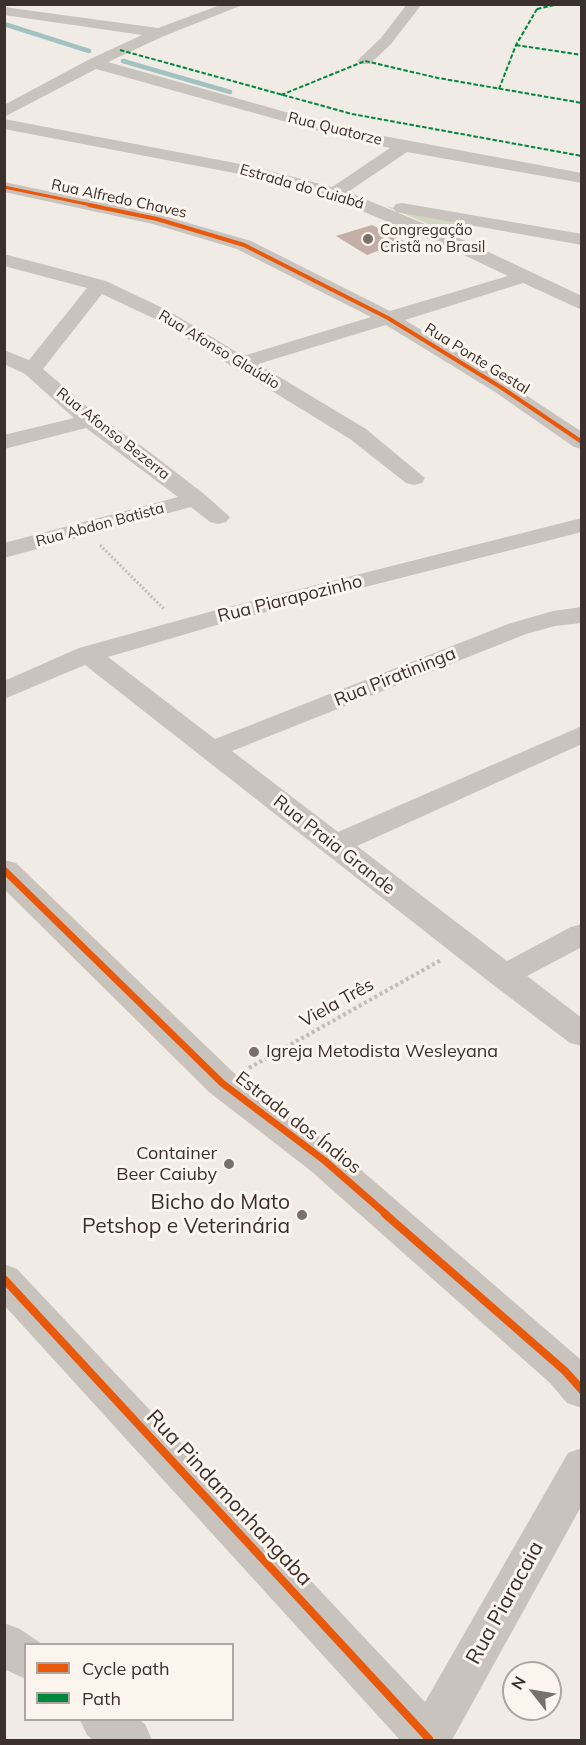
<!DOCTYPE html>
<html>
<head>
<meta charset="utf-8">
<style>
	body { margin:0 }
	#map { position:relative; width:586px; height:1745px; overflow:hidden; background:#f0ebe5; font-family:Mulish,sans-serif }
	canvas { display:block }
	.frame { position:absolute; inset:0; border:6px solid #3b302b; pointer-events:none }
	.legend { position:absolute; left:24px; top:1643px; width:210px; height:78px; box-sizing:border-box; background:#fbf5ee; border:2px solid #aea6a0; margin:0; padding:8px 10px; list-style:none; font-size:18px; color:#3b302b }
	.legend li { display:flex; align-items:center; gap:12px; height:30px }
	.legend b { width:30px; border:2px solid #aea6a0 }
	.north { position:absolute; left:502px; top:1661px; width:60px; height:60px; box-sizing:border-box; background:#fbf5ee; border:2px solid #aea6a0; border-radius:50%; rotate:301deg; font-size:16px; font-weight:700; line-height:24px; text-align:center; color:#3b302b }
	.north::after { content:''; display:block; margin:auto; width:21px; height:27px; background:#7a716c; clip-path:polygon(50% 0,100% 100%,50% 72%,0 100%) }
</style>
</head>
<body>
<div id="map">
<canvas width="586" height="1745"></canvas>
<div class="frame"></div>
<ul class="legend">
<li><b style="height:8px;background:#e8590c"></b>Cycle path</li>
<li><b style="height:8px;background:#00873e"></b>Path</li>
</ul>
<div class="north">N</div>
</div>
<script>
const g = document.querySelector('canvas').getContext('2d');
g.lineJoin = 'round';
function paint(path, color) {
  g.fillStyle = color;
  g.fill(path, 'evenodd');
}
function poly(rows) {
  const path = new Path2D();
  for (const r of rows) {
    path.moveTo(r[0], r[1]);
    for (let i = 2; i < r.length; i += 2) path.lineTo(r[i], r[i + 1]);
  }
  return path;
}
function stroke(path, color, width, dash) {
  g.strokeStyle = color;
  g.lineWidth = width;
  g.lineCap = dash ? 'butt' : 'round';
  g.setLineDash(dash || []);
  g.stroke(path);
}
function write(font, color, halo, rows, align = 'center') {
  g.font = font + ' Mulish,sans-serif';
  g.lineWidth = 6;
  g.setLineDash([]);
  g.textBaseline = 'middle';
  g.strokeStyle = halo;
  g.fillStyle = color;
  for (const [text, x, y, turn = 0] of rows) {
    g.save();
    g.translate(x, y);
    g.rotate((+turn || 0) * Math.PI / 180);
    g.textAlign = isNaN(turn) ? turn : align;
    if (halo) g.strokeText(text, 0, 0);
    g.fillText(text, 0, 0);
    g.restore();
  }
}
const green = poly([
	[385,206,477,223,455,235]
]);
const stream = poly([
	[4,24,89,51],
	[123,61,230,92]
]);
const building = poly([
	[372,225,404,241,367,255,336,236]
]);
const pathFar1 = poly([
	[100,545,164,609]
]);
const path = poly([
	[249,1068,441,960]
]);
const minor = poly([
	[223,4,245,4,164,36,108,62,346,129,582,173,582,183,407,152,348,192,461,239,582,296,582,310,523,283,405,320,509,384,582,432,582,449,574,447,495,392,386,325,258,364,366,429,425,478,422,483,414,485,406,483,350,439,155,319,102,294,43,369,98,416,147,450,204,494,230,517,226,522,218,524,210,522,191,507,4,558,4,543,178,497,86,428,4,449,4,435,74,418,25,374,4,364,4,350,29,360,87,288,4,266,4,254,106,281,169,311,243,356,371,317,237,249,153,224,4,192,4,182,157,214,251,241,390,311,508,276,447,247,329,197,250,176,4,129,4,119,251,166,332,187,390,148,337,136,96,69,4,117,4,105,88,60,142,35,4,15,4,7,158,28,223,4],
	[407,4,422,4,391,44,370,64,360,64,357,61,360,58,381,38,407,4],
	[402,203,582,234,582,245,396,212,393,208,396,204,402,203],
	[582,518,582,532,227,622,108,657,215,739,508,624,553,611,582,607,582,623,555,626,526,634,232,751,338,832,582,726,582,744,357,846,507,961,571,927,582,924,582,947,527,976,582,1018,582,1046,570,1043,492,984,85,665,4,699,4,681,79,648,209,612,582,518],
	[4,1264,17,1269,425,1702,568,1453,582,1448,582,1505,452,1740,400,1740,4,1305,4,1264],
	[4,1623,20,1629,42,1644,26,1644,26,1679,4,1669,4,1623],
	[80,1720,139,1720,145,1724,152,1740,93,1740,87,1735,80,1720]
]);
const tertiary = poly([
	[4,860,16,863,235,1074,339,1151,580,1359,582,1408,567,1403,550,1383,311,1171,209,1092,4,889,4,860]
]);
const quiet = poly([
	[537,9,558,4],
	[516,45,582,55],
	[120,50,352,114,582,156],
	[499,89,516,45,537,9],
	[281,95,365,61,438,78,582,103]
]);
const cyclewayFar3 = poly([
	[4,187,96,206]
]);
const cyclewayFar2 = poly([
	[89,205,157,219,244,245,388,318,502,388,582,442]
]);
const cyclewayFar1 = poly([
	[4,870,222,1083,325,1161,387,1215]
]);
const cycleway = poly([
	[385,1214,565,1371,582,1390],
	[4,1279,429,1739]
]);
const markers = [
	[368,239,6,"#7a716c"],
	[254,1052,6,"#7a716c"],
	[229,1164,6,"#7a716c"],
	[302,1215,6,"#7a716c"]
];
const farStreetnames = [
	["Rua Quatorze",335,129,14],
	["Estrada do Cuiabá",302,187,16],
	["Rua Alfredo Chaves",119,199,12],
	["Rua Afonso Glaúdio",219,350,31],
	["Rua Ponte Gestal",477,359,32],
	["Rua Afonso Bezerra",113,434,38],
	["Rua Abdon Batista",100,525,-15]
];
const farPoinames = [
	["Congregação",380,230],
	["Cristã no Brasil",380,247]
];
const streetNames = [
	["Rua Piarapozinho",290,599,-14],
	["Rua Piratininga",395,677,-22],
	["Rua Praia Grande",334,845,38],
	["Viela Três",337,1003,-29],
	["Estrada dos Índios",298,1123,38]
];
const poiNames = [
	["Igreja Metodista Wesleyana",266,1052],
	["Container",217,1154,"right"],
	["Beer Caiuby",217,1175,"right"]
];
const nearPoinames = [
	["Bicho do Mato",290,1203],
	["Petshop e Veterinária",290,1227]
];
const nearStreetnames = [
	["Rua Pindamonhangaba",229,1498,47],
	["Rua Piaracaia",505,1603,-61]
];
paint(green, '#d1d6bf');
stroke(stream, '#a1c2c1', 4.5);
paint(building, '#c3afa7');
stroke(pathFar1, '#c2bbb6', 3, [2, 2]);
stroke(path, '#c2bbb6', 4, [3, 3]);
paint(minor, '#c9c3be');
paint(tertiary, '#c9c3be');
stroke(quiet, '#00873e', 2, [4.5, 2]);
stroke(cyclewayFar3, '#e8590c', 3);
stroke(cyclewayFar2, '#e8590c', 4);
stroke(cyclewayFar1, '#e8590c', 7);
stroke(cycleway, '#e8590c', 8);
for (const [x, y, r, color] of markers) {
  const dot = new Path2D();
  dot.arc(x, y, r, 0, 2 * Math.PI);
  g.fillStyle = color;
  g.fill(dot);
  stroke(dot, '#fbf5ee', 2);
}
write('15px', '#3b302b', '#fbf5ee', farStreetnames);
write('15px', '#3b302b', '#fbf5ee', farPoinames, 'left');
write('18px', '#3b302b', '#fbf5ee', streetNames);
write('18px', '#3b302b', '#fbf5ee', poiNames, 'left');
write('21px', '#3b302b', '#fbf5ee', nearPoinames, 'right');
write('21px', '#3b302b', '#fbf5ee', nearStreetnames);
</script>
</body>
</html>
